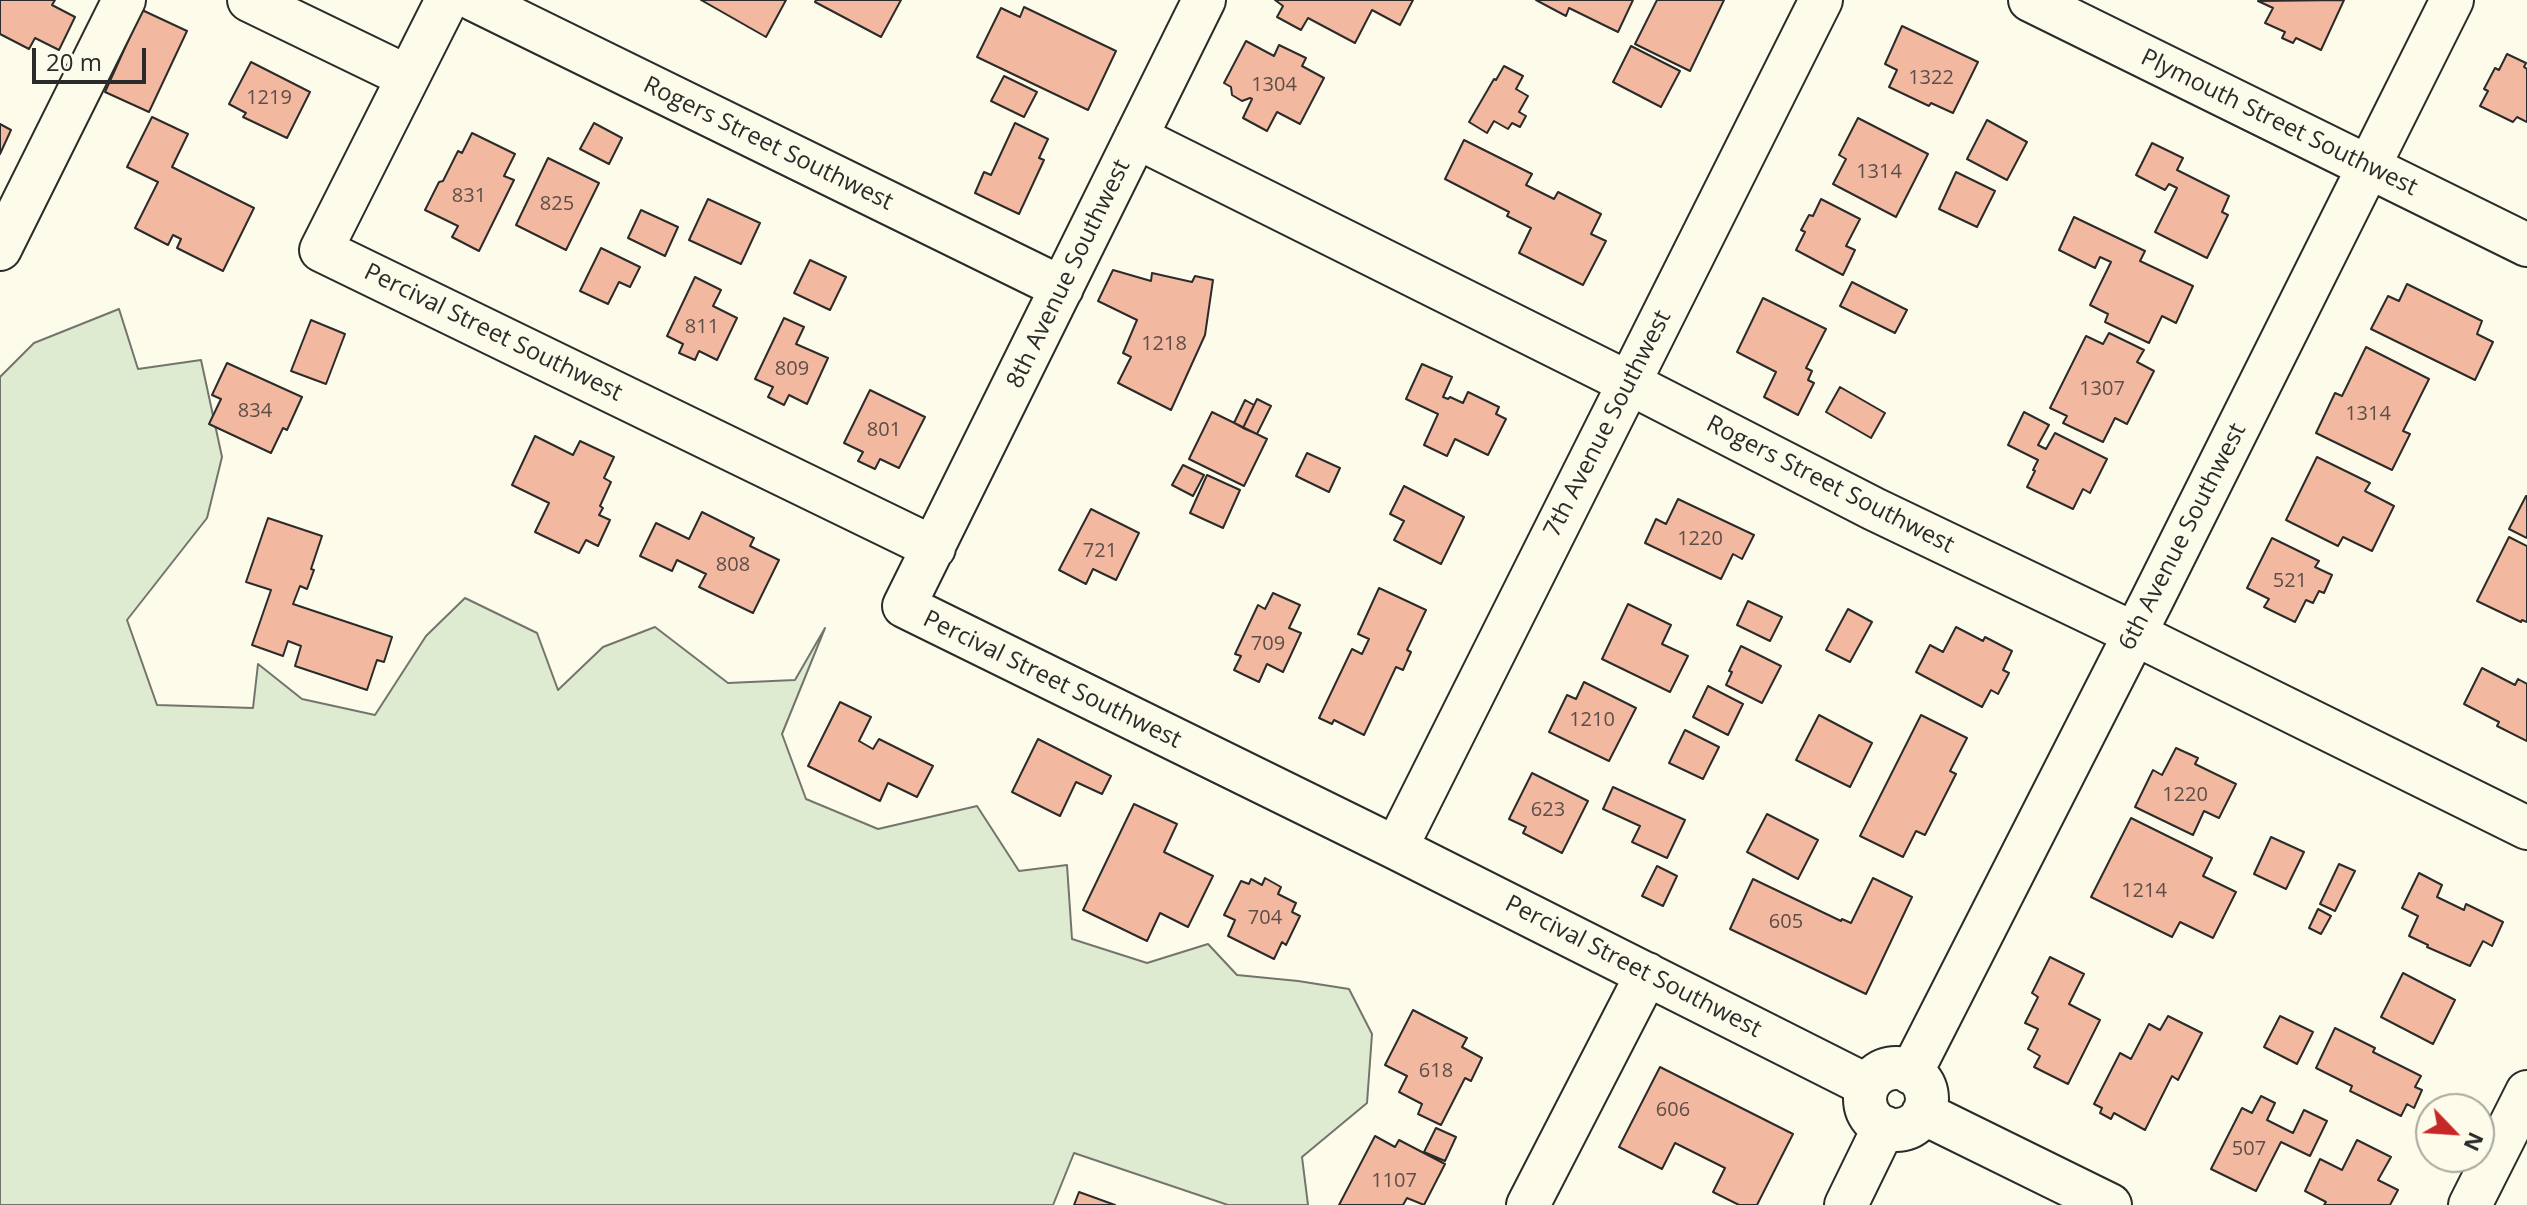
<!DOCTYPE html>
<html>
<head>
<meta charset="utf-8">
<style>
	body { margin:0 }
	#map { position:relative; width:2527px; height:1205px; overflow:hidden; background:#fdfbea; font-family:"Open Sans",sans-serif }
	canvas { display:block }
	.north { position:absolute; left:2415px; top:1093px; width:80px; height:80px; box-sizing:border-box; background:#fdfbea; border:2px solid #a9a89e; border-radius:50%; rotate:115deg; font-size:22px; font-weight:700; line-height:32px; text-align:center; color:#2b2b2b }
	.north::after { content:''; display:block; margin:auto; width:28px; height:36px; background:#c62828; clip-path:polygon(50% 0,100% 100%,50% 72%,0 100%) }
	.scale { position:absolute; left:32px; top:48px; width:114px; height:36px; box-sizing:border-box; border:4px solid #2b2b2b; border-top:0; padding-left:10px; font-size:24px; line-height:28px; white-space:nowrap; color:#2b2b2b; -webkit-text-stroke:6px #fdfbea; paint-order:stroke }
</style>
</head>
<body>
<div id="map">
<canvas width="2527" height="1205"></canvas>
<div class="north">N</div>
<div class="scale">20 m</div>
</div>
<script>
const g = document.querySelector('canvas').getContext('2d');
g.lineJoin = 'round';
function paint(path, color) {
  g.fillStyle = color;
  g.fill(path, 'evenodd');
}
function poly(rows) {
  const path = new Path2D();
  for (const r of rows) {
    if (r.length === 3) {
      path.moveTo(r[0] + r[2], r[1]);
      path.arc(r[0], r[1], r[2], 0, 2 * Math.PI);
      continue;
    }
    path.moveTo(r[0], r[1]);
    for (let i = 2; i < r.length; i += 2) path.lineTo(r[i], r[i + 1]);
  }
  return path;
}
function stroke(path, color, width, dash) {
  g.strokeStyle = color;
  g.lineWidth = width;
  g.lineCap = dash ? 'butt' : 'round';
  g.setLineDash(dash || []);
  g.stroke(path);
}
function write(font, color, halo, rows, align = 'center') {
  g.font = font + ' "Open Sans",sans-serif';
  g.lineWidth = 6;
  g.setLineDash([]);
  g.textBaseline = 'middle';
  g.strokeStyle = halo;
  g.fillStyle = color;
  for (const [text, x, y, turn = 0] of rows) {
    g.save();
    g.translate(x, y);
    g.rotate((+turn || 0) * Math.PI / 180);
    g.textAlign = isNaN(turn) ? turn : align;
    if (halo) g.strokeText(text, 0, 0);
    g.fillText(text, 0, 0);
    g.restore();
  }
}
const green = poly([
	[119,309,138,369,201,360,222,457,207,518,127,620,157,705,253,708,258,664,302,699,375,715,426,636,465,598,537,633,558,690,603,647,655,627,728,683,795,680,825,628,782,734,806,799,878,829,977,806,1019,871,1067,865,1072,939,1147,963,1208,944,1237,975,1298,981,1349,989,1372,1034,1367,1103,1302,1157,1308,1205,1228,1205,1074,1153,1053,1205,0,1205,0,377,34,343,119,309]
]);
const building = poly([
	[0,0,55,0,52,5,75,17,59,50,35,38,29,49,0,34,0,0],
	[701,0,786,0,766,37,701,0],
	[816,0,901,0,881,37,815,2,816,0],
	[1275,0,1413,0,1400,25,1372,10,1355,43,1308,18,1301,30,1277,17,1283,6,1275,0],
	[1536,0,1633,0,1618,32,1569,8,1566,16,1536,0],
	[1657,0,1724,0,1690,71,1635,44,1657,0],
	[2344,0,2321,50,2296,38,2293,43,2282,38,2285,32,2265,23,2273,8,2258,1,2344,0],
	[1024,7,1116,51,1088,110,977,57,1001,8,1020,17,1024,7],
	[142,10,187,31,149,112,105,92,142,10],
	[1902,26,1978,62,1953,113,1931,103,1929,106,1889,87,1897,70,1885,64,1902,26],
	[1246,41,1274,56,1279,45,1306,58,1302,66,1324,78,1300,124,1277,112,1267,131,1243,118,1252,99,1250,98,1242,101,1232,95,1231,87,1224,83,1246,41],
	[1631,46,1680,71,1661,107,1613,82,1631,46],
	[2507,54,2526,63,2524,67,2527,69,2527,122,2517,117,2513,122,2480,106,2488,91,2484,89,2495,68,2499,70,2507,54],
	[251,62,310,92,287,138,243,117,246,113,229,104,251,62],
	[1504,66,1523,76,1516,89,1528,96,1519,112,1526,116,1520,127,1512,123,1508,129,1494,121,1487,133,1469,122,1494,79,1496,80,1504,66],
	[1004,76,1037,92,1024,117,991,101,1004,76],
	[152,117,188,134,172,167,254,208,223,271,177,248,181,239,173,235,168,245,135,228,158,182,127,167,152,117],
	[1858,118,1928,154,1896,217,1833,184,1846,159,1839,155,1858,118],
	[1987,120,2027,142,2007,180,1967,159,1987,120],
	[594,123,622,138,609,164,580,149,594,123],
	[1015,123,1048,139,1039,158,1044,160,1019,214,975,193,984,172,991,175,1015,123],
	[0,124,11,130,0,154,0,124],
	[472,133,515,154,504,176,514,180,479,251,452,237,458,226,425,210,439,182,443,181,458,151,462,153,472,133],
	[1464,140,1532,174,1526,185,1554,199,1558,192,1601,214,1591,234,1606,241,1583,285,1519,253,1531,228,1507,216,1509,212,1445,179,1464,140],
	[2152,143,2183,158,2177,170,2229,196,2222,212,2228,215,2207,258,2155,232,2177,188,2169,184,2165,190,2136,175,2152,143],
	[548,158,599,183,566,250,516,225,548,158],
	[1956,172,1995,191,1977,227,1939,209,1956,172],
	[708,199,760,223,741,264,689,240,708,199],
	[1821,199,1860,219,1846,246,1855,250,1843,275,1796,250,1805,232,1801,230,1809,215,1813,216,1821,199],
	[641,210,678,227,665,256,628,238,641,210],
	[2074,217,2145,251,2140,261,2193,286,2176,323,2162,316,2149,343,2105,322,2108,314,2090,305,2111,262,2100,257,2095,268,2059,250,2074,217],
	[601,248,640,267,630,287,619,282,608,304,580,291,601,248],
	[810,260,846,277,830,310,794,293,810,260],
	[1113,270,1151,281,1152,273,1192,282,1195,276,1213,280,1205,335,1171,410,1118,383,1131,357,1123,353,1137,320,1098,301,1113,270],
	[695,277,721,290,713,306,737,318,717,360,699,351,695,360,679,353,683,344,667,336,695,277],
	[1852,282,1907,310,1895,333,1840,306,1852,282],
	[2407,284,2482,321,2477,334,2493,342,2475,380,2371,329,2388,296,2399,301,2407,284],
	[1763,298,1826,329,1806,368,1812,371,1808,380,1814,383,1798,415,1764,397,1776,372,1737,352,1763,298],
	[784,318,804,327,796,344,828,358,807,404,789,395,784,405,768,397,773,387,755,379,784,318],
	[311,320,345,334,326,384,291,371,311,320],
	[2109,333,2144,350,2137,362,2154,371,2127,424,2115,418,2103,442,2063,423,2067,416,2050,408,2086,336,2103,344,2109,333],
	[2366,347,2429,379,2403,431,2410,434,2392,470,2316,433,2335,393,2342,396,2366,347],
	[227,363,302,397,287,430,283,428,271,453,209,424,221,399,212,395,227,363],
	[1422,364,1452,377,1443,397,1448,399,1450,397,1463,403,1468,392,1499,407,1496,414,1506,419,1488,455,1455,439,1447,456,1424,445,1438,414,1406,399,1422,364],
	[1840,387,1885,413,1871,438,1826,412,1840,387],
	[870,390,925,417,899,468,880,459,875,469,858,461,863,452,844,443,870,390],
	[1257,399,1271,406,1257,434,1243,428,1257,399],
	[1245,400,1254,405,1243,428,1234,423,1245,400],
	[1212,412,1267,439,1244,486,1189,459,1212,412],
	[2024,412,2049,425,2038,445,2046,449,2055,433,2107,459,2090,493,2083,489,2073,509,2027,487,2035,471,2033,470,2038,460,2008,445,2024,412],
	[535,436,573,455,580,441,614,457,604,478,611,482,600,506,603,508,599,515,610,520,598,546,586,540,579,553,535,532,549,503,512,485,535,436],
	[1307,453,1340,468,1329,492,1296,476,1307,453],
	[2317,457,2370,483,2365,491,2394,506,2372,551,2343,537,2338,546,2286,520,2317,457],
	[1183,465,1204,475,1193,496,1172,485,1183,465],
	[1207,475,1240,490,1223,528,1190,513,1207,475],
	[1404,486,1464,517,1441,564,1394,540,1404,521,1390,514,1404,486],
	[2526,496,2527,496,2527,538,2509,529,2526,496],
	[1678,499,1754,535,1742,559,1733,554,1721,579,1645,543,1656,519,1666,524,1678,499],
	[1091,509,1139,533,1116,580,1093,569,1086,584,1059,570,1091,509],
	[702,512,754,538,750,546,779,560,753,613,699,587,706,574,677,560,672,571,640,556,656,523,689,539,702,512],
	[268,518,322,536,311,569,314,570,307,589,300,586,293,604,392,637,384,662,377,660,367,690,295,666,301,646,288,641,283,656,252,645,271,590,246,582,268,518],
	[2509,537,2527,546,2527,622,2522,620,2521,622,2477,601,2509,537],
	[2272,538,2319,561,2315,567,2332,575,2324,593,2319,591,2313,603,2306,600,2295,622,2264,607,2269,599,2247,588,2272,538],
	[1379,588,1426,610,1407,650,1411,652,1403,670,1396,667,1364,735,1334,720,1332,724,1319,718,1352,649,1362,654,1369,639,1358,634,1379,588],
	[1273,593,1300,605,1289,628,1301,633,1283,672,1267,664,1259,682,1234,670,1241,656,1235,654,1258,605,1265,609,1273,593],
	[1748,601,1782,617,1770,641,1737,625,1748,601],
	[1628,604,1671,625,1662,644,1688,656,1670,692,1602,659,1628,604],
	[1848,609,1872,622,1850,662,1826,650,1848,609],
	[1956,627,1983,641,1985,637,2012,651,2003,670,2009,673,1998,694,1991,690,1982,707,1916,672,1930,645,1943,652,1956,627],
	[1741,646,1781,666,1762,703,1726,685,1732,672,1729,671,1741,646],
	[2482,668,2515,685,2518,679,2527,684,2527,741,2497,726,2499,722,2464,704,2482,668],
	[1584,682,1636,708,1609,761,1549,732,1567,695,1576,699,1584,682],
	[1708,686,1743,704,1728,735,1693,717,1708,686],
	[840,702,871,717,859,741,873,749,879,739,933,766,917,797,888,783,880,801,808,766,840,702],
	[1819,715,1872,743,1850,787,1796,760,1819,715],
	[1921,715,1967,738,1950,771,1956,774,1925,835,1916,831,1903,857,1860,836,1921,715],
	[1685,730,1719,747,1703,779,1669,763,1685,730],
	[1038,739,1111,776,1102,794,1076,782,1060,816,1012,792,1038,739],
	[2176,748,2198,758,2195,764,2236,784,2219,818,2204,811,2193,835,2135,807,2153,770,2162,775,2176,748],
	[1532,773,1588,801,1562,853,1523,833,1526,827,1509,819,1532,773],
	[1613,787,1685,820,1667,858,1632,842,1640,826,1603,809,1613,787],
	[1134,804,1177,824,1164,852,1213,876,1188,927,1160,913,1147,941,1083,910,1134,804],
	[1767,814,1818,840,1798,879,1747,852,1767,814],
	[2131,818,2212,858,2203,876,2236,892,2213,938,2180,922,2172,937,2091,897,2131,818],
	[2271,837,2304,852,2286,889,2254,874,2271,837],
	[2339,864,2355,871,2335,911,2320,904,2339,864],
	[1657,866,1677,876,1663,906,1642,896,1657,866],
	[2419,873,2442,885,2437,897,2464,910,2466,904,2503,922,2492,946,2483,941,2470,966,2427,947,2428,945,2409,936,2418,916,2402,908,2419,873],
	[1265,878,1281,887,1278,894,1296,903,1292,912,1300,916,1286,945,1282,942,1274,959,1228,936,1235,920,1224,915,1241,881,1249,884,1251,879,1262,885,1265,878],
	[1873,878,1912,897,1866,994,1730,929,1753,879,1841,921,1842,919,1851,923,1873,878],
	[2318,909,2331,916,2321,934,2309,928,2318,909],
	[2050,957,2084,974,2069,1004,2100,1020,2068,1084,2034,1067,2040,1056,2028,1049,2038,1029,2025,1023,2038,997,2032,993,2050,957],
	[2403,973,2455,1000,2433,1044,2381,1017,2403,973],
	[1413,1010,1467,1038,1462,1047,1482,1058,1471,1081,1465,1078,1441,1125,1418,1114,1422,1104,1399,1092,1407,1076,1385,1065,1413,1010],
	[2168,1016,2202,1033,2178,1080,2172,1076,2145,1130,2114,1113,2111,1119,2100,1113,2102,1108,2094,1104,2120,1053,2131,1059,2149,1024,2160,1030,2168,1016],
	[2280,1016,2313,1032,2297,1064,2264,1047,2280,1016],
	[2335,1028,2375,1048,2373,1052,2421,1076,2415,1087,2422,1090,2414,1108,2407,1104,2401,1116,2350,1091,2352,1086,2316,1068,2335,1028],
	[1660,1067,1793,1134,1757,1205,1739,1205,1713,1192,1725,1168,1675,1143,1662,1169,1619,1147,1660,1067],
	[2261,1096,2275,1103,2267,1120,2293,1133,2304,1110,2327,1121,2310,1156,2281,1142,2256,1191,2211,1169,2242,1108,2252,1113,2261,1096],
	[1436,1128,1456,1137,1445,1161,1424,1152,1436,1128],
	[1375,1136,1395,1147,1399,1140,1445,1164,1424,1205,1407,1198,1403,1205,1339,1205,1375,1136],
	[2357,1140,2391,1157,2378,1180,2398,1190,2390,1205,2324,1205,2326,1202,2305,1191,2320,1159,2342,1170,2357,1140],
	[1079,1192,1115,1205,1074,1205,1079,1192]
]);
const minor = poly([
	[249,0,408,77],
	[447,0,321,250,934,548],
	[475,0,1062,288],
	[1204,0,904,606,1396,848,1868,1086],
	[2030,0,2527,245],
	[1136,137,1629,383,1874,509,2135,634,2527,828],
	[0,249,124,0],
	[1396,848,1821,0],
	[1896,1099,31],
	[1911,1073,2152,600,2452,0],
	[1923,1113,2110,1205],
	[1528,1205,1647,974],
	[1846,1205,1884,1127],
	[2470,1205,2527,1092]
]);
const numberNames = [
	["1322",1931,78],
	["1304",1274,85],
	["1219",269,98],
	["1314",1879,172],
	["831",469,196],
	["825",557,204],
	["811",702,327],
	["1218",1164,344],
	["809",792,369],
	["1307",2102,389],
	["834",255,411],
	["1314",2368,414],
	["801",884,430],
	["1220",1700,539],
	["721",1100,551],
	["808",733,565],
	["521",2290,581],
	["709",1268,644],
	["1210",1592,720],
	["1220",2185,795],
	["623",1548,810],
	["1214",2144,891],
	["704",1265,918],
	["605",1786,922],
	["618",1436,1071],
	["606",1673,1110],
	["507",2249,1149],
	["1107",1394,1181]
];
const streetNames = [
	["Plymouth Street Southwest",2279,123,26],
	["Rogers Street Southwest",768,144,26],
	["8th Avenue Southwest",1069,274,-64],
	["Percival Street Southwest",493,333,26],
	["7th Avenue Southwest",1608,424,-63],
	["Rogers Street Southwest",1830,485,27],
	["6th Avenue Southwest",2183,537,-63],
	["Percival Street Southwest",1052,680,26],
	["Percival Street Southwest",1633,967,27]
];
paint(green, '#deebd1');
stroke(green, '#74746e', 2);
paint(building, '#f2b8a0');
stroke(building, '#2b2b2b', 2);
stroke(minor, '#2b2b2b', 46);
stroke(minor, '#fdfbea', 42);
write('20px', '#5d4e48', null, numberNames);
write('24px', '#2b2b2b', '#fdfbea', streetNames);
</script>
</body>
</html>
